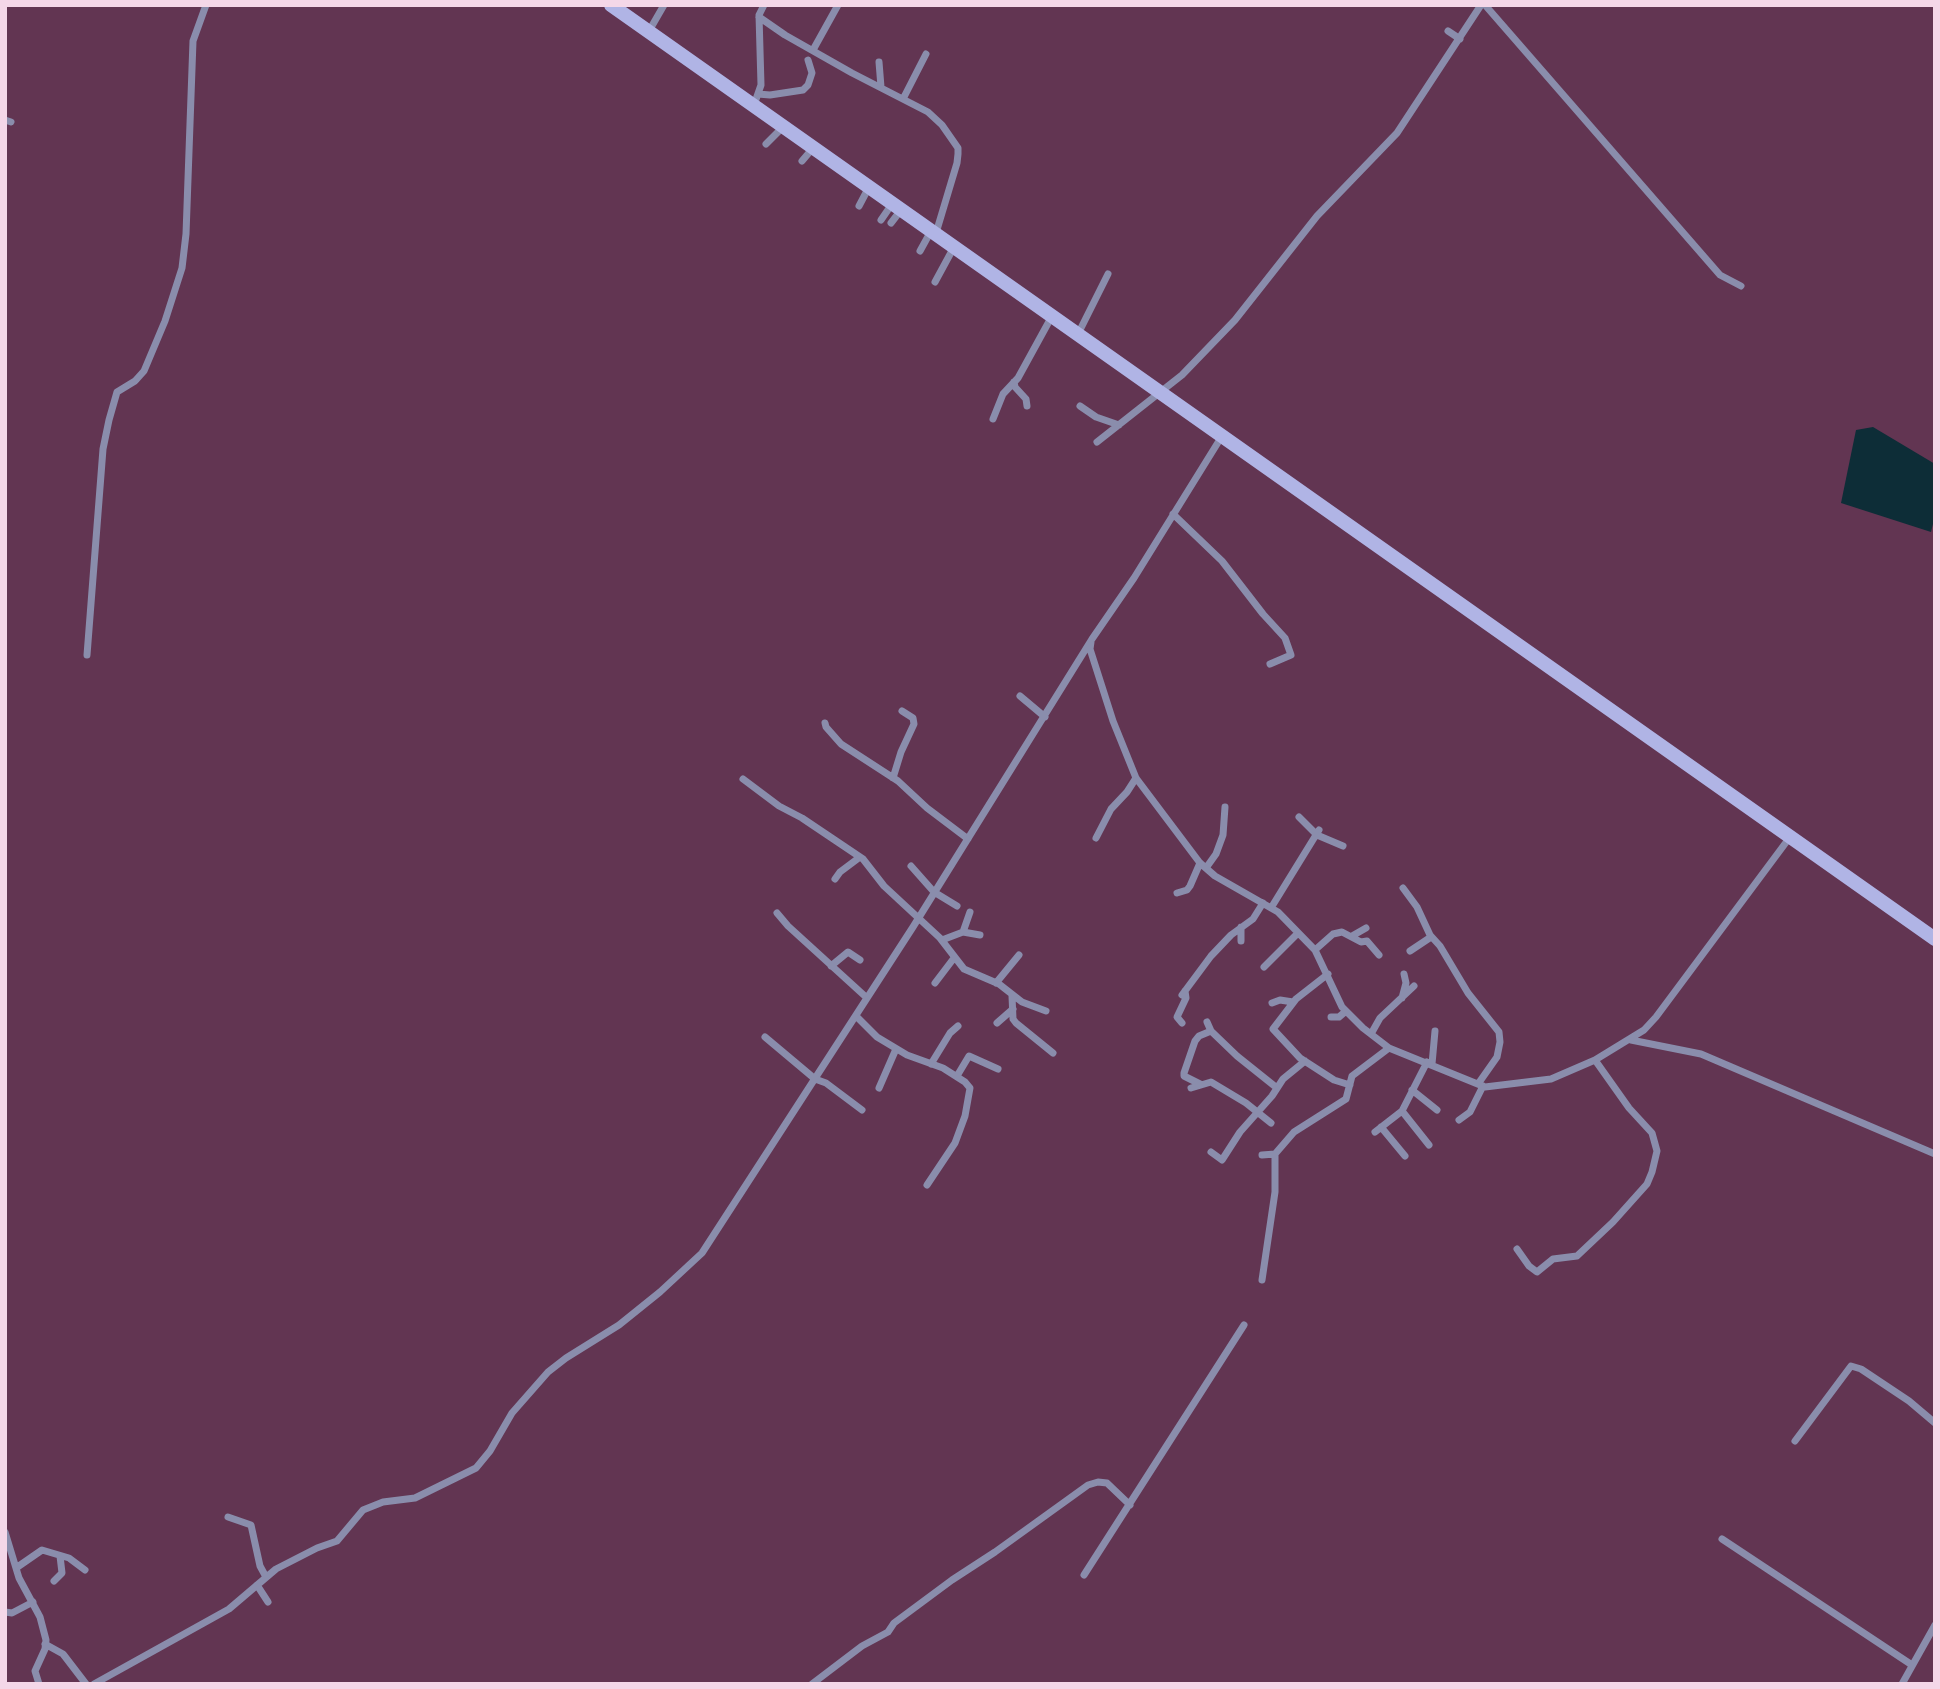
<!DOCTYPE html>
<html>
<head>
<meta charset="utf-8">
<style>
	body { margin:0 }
	#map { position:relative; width:1940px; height:1689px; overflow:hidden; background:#623552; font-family:"Space Grotesk",sans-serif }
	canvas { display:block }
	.frame { position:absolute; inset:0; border:7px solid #f4d7e8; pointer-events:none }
</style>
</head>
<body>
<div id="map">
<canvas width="1940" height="1689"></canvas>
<div class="frame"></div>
</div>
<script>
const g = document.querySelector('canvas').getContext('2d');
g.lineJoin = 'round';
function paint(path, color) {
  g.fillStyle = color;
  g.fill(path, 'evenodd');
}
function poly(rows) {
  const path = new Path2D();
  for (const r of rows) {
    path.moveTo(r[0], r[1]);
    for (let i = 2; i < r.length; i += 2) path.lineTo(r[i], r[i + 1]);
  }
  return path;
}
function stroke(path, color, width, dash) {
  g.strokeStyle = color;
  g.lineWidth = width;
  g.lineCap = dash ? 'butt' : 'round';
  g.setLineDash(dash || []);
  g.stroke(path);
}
const water = poly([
	[1873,427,1935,464,1935,516,1931,532,1841,503,1856,430]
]);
const street = poly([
	[1485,5,1720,275,1741,286],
	[759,17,785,35,852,73,928,112,942,125,958,148,958,154,957,163,936,233],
	[649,31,664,5],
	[1448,31,1460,39],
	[813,50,838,5],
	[879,62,881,87],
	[758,94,770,95,803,90,808,85,812,73,808,60],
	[903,99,926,54],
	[754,105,761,85,759,15,764,5],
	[5,120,11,122],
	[766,144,783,127],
	[802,161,813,148],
	[859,206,869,187],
	[881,220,892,204],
	[891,223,901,210],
	[920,251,931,231],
	[935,282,954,247],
	[1078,334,1108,274],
	[1014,382,1015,387,1026,399,1027,406],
	[1080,406,1096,417,1119,425],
	[993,419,1003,394,1018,378,1052,316],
	[1097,442,1182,375,1235,320,1317,216,1397,133,1481,5],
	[1173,514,1222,561,1263,614,1285,638,1291,655,1270,664],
	[1091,642,1090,649,1113,721,1136,778,1200,863,1215,876,1278,912,1315,950,1342,1007,1363,1028,1389,1048,1485,1087,1551,1079,1595,1060,1644,1030,1656,1017,1790,837],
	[87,655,103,449,109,420,117,392,135,381,144,371,165,321,182,268,186,234,193,41,206,5],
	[1020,696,1045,717],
	[825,723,826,727,841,744,898,781,927,808,968,839],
	[893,778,901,752,914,724,913,718,902,711],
	[743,779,779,806,802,818,863,859,884,886,940,938,964,969,999,984,1022,1002,1046,1011],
	[1299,817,1317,835,1343,846],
	[1096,838,1111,809,1127,792,1136,778],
	[911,866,934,892,957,906],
	[1206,868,1216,854,1223,835,1225,807],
	[835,879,840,872,860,857],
	[1403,888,1417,907,1430,935,1440,946,1468,993,1499,1032,1500,1042,1497,1057,1478,1084],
	[1177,893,1187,890,1190,886,1200,863],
	[1271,908,1319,830],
	[777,913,788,926,867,998],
	[963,932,980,935],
	[1352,936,1366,928],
	[942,940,963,932,970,912],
	[1241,941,1241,927],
	[1315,950,1333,934,1342,932,1361,942,1367,941,1379,955],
	[1410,951,1431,937],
	[831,966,848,952,860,960],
	[1264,967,1298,933],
	[1328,974,1296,999,1273,1029,1300,1058,1334,1080,1350,1085],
	[935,983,954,958],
	[996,983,1019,955],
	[1182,995,1211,956,1231,935,1253,919,1263,903],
	[1012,996,1013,1019,1016,1023,1053,1053],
	[1402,998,1406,983,1404,974],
	[1272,1003,1280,1000,1293,1002],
	[856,1016,877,1037,907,1055,943,1068,965,1082,970,1088,965,1116,955,1143,927,1185],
	[1331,1017,1339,1017,1346,1011],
	[1207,1022,1211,1031,1237,1056,1277,1088],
	[997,1023,1013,1009],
	[1182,1023,1177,1017,1186,998,1185,991],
	[1371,1034,1380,1018,1414,986],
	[765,1037,815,1079,826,1083,862,1110],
	[1631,1040,1701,1054,1935,1154],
	[931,1064,950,1033,958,1026],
	[1432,1064,1435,1031],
	[957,1076,969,1056,998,1069],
	[1200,1084,1184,1076,1184,1073,1195,1041,1199,1036,1211,1031],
	[879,1088,896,1049],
	[1191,1088,1211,1082,1246,1103,1271,1123],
	[1412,1090,1437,1110],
	[1402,1111,1429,1145],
	[1459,1120,1470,1112,1483,1086],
	[1381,1127,1405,1156],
	[1375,1132,1402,1111,1427,1062],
	[1211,1152,1222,1160,1240,1132,1272,1096,1283,1079,1305,1061],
	[1262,1155,1275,1154,1294,1132,1346,1099,1352,1076,1389,1048],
	[1517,1249,1529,1266,1537,1272,1553,1259,1577,1256,1613,1222,1647,1184,1652,1172,1657,1151,1652,1133,1629,1108,1595,1060],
	[1262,1280,1275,1192,1275,1154],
	[1795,1441,1851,1366,1861,1369,1909,1401,1935,1423],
	[228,1517,251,1525,260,1566,266,1577],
	[5,1532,19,1578,40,1617,46,1640,45,1649,35,1671,39,1684],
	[1722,1539,1912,1665],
	[16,1568,42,1550,69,1558,85,1570],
	[1084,1575,1244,1325],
	[54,1581,62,1573,60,1556],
	[257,1585,268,1602],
	[5,1612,12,1613,33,1602],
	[45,1644,63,1654,86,1684],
	[94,1684,229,1609,276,1569,317,1548,337,1541,363,1510,383,1502,415,1498,476,1468,490,1451,512,1413,548,1372,566,1358,619,1325,660,1292,702,1253,913,927,1092,639,1134,578,1222,436],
	[812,1684,862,1646,888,1632,894,1623,952,1580,995,1552,1088,1485,1098,1482,1107,1483,1130,1505],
	[1902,1684,1935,1625]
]);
const secondary = poly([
	[611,5,1935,939]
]);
paint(water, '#0d2d37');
stroke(street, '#8a8dac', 7);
stroke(secondary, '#b0b4e5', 14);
</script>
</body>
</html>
